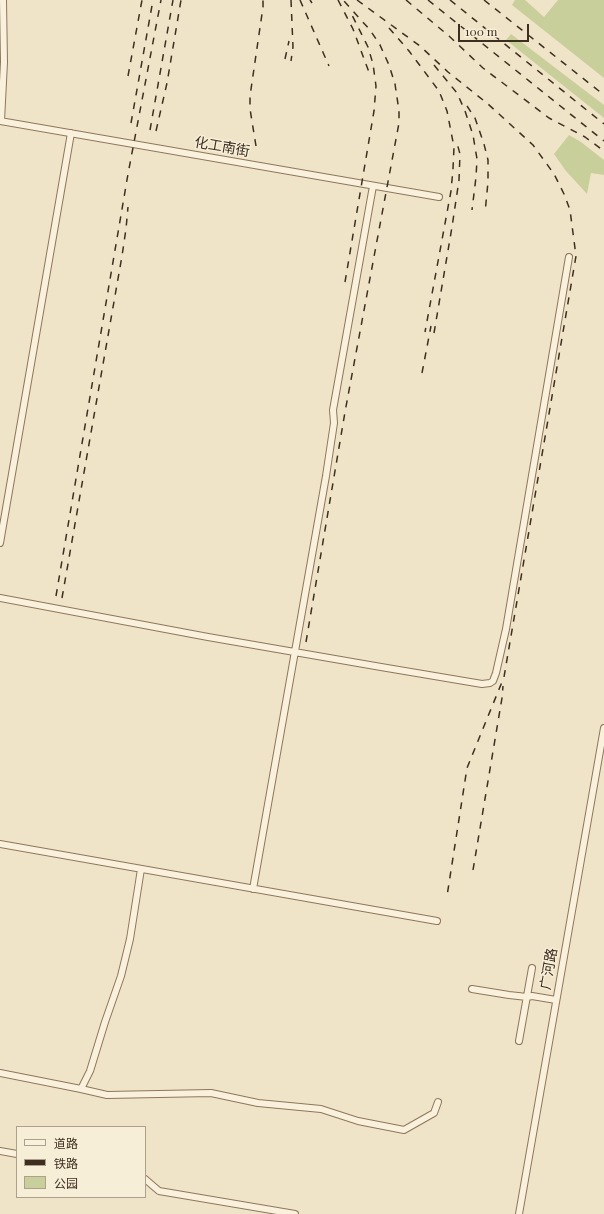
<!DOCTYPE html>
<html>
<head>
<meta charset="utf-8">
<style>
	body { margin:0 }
	#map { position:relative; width:604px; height:1214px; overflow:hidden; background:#f0e4c8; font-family:"Playfair Display","Noto Sans SC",serif }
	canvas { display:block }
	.legend { position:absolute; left:16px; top:1126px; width:130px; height:72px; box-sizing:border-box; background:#f7eed8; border:1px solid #ada18e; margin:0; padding:5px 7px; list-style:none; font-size:12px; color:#3d2e20 }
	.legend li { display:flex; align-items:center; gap:8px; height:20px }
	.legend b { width:20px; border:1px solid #ada18e }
	.scale { position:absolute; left:458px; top:24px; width:71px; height:18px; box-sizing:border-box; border:2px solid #3d2e20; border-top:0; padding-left:5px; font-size:12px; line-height:14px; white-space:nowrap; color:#3d2e20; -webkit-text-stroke:3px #f7eed8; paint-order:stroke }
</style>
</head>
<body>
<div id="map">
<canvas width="604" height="1214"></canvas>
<ul class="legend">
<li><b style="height:5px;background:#faf1dc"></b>道路</li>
<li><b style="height:5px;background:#3d2e20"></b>铁路</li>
<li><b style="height:11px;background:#c9cf9b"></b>公园</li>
</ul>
<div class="scale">100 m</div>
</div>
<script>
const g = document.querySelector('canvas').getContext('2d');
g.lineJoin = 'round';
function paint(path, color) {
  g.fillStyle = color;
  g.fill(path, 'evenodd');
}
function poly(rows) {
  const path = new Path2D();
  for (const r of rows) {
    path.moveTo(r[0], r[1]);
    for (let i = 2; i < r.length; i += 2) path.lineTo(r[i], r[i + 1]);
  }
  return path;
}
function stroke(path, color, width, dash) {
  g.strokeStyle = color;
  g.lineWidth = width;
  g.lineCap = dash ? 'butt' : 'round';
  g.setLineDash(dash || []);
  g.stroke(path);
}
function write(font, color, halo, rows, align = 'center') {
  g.font = font + ' "Playfair Display","Noto Sans SC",serif';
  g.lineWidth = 3;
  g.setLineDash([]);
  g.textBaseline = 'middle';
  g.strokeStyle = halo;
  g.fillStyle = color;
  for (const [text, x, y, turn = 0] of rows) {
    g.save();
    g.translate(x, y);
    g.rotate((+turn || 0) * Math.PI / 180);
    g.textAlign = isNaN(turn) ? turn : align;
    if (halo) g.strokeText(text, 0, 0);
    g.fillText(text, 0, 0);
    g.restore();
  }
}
const green = poly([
	[515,0,525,0,544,17,558,0,604,0,604,78,512,5],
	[511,34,604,105,604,118,506,40],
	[569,135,581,142,604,160,604,175,591,173,587,194,566,171,554,154]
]);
const minor = poly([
	[0,121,439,197],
	[1,121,4,62,3,0],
	[0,543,71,133],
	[0,598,208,637,381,667,482,684,490,683,493,681,496,673,506,629,569,257],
	[0,844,437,921],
	[253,889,326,476,334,423,333,410,373,186],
	[472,989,509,995,527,997,532,996,556,1000],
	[519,1041,532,968],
	[0,1073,81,1089,90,1071,105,1022,121,976,130,939,141,869],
	[81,1089,107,1095,211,1093,258,1103,321,1109,358,1121,404,1130,434,1113,438,1102],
	[0,1151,17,1154],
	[145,1179,159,1191,295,1214],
	[519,1214,604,728]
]);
const rail = poly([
	[291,0,293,47,291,61],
	[300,0,329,66],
	[310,0,312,3],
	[338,0,353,29,370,75],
	[357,0,420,46,448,72,488,104,533,145,554,174,564,194,570,210,576,256,504,677,467,768,447,896],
	[406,0,449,36,483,68,549,118,585,137,604,151],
	[428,0,604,141],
	[450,0,604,124],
	[484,0,604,95],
	[389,28,409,51,439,91,447,111,454,147,453,169,451,191,425,332],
	[285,59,289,41],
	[434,65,457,93,465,111,473,135,477,159,476,177,472,210],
	[128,76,142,0],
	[467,106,475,118,484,144,488,160,488,182,485,213],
	[131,123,153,0],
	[150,130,173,0],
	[156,131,167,83,181,0],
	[256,146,250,109,250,96,263,7,263,0],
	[345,282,374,111,376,86,373,64,368,47,352,15],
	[434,333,452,227,459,180,460,154,457,143],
	[422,373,431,326],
	[56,596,128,174,161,0],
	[62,598,122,256,126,229,128,207],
	[306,642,345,412,399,123,399,111,395,84,389,65,380,45,370,30,343,0],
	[473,870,502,698,503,686]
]);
const streetNames = [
	["化工南街",222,147,10],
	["广河路",549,969,-80]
];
paint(green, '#c9cf9b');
stroke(minor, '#8d765c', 8);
stroke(minor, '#faf1dc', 6);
stroke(rail, '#3d2e20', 1.5, [7, 7]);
write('14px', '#3d2e20', '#f7eed8', streetNames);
</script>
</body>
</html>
